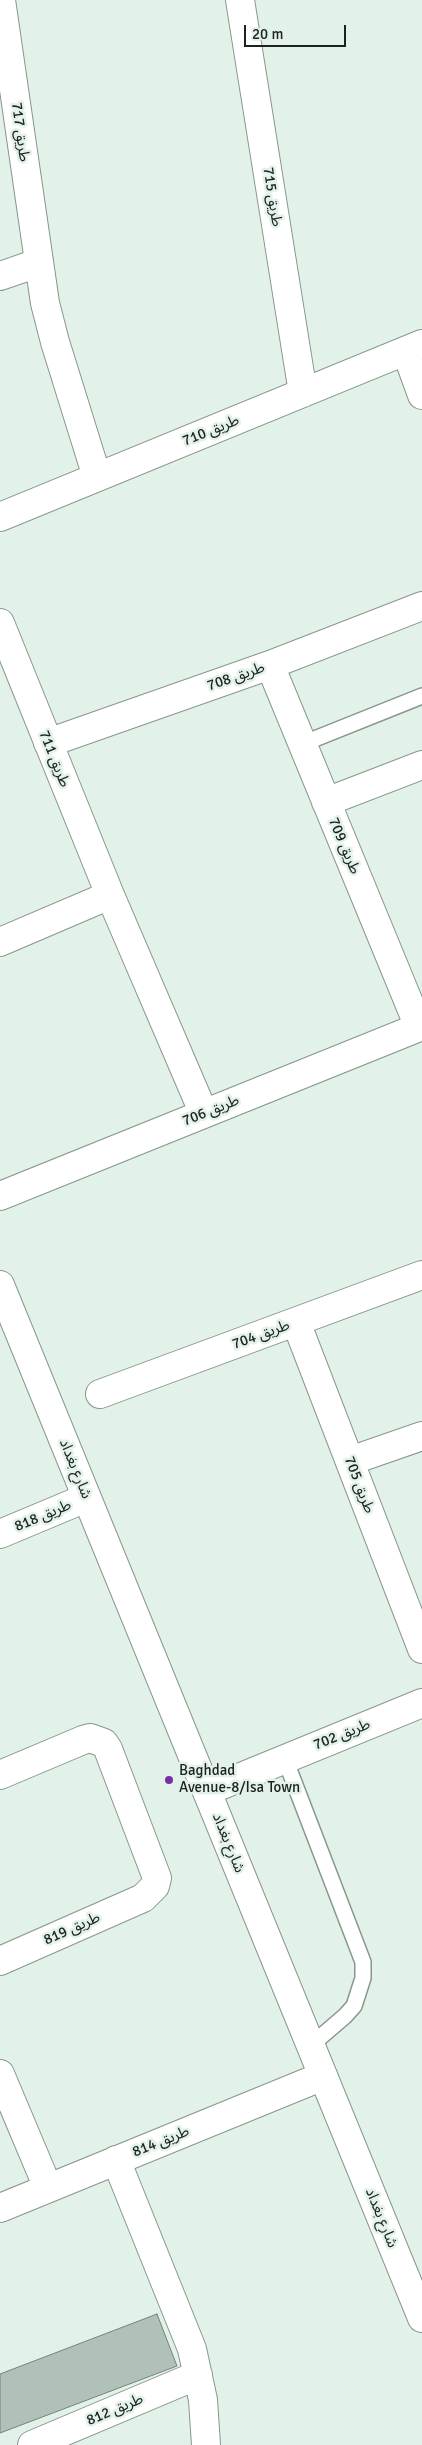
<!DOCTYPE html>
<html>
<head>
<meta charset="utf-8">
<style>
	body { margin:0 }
	#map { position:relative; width:422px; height:2445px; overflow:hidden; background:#e3f2e9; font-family:Signika,sans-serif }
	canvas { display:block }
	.scale { position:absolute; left:244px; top:25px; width:102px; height:22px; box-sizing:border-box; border:2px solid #1c221f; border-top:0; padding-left:6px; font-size:15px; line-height:18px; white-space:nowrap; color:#1c221f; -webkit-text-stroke:4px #e3f2e9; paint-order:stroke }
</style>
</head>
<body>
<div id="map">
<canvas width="422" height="2445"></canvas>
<div class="scale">20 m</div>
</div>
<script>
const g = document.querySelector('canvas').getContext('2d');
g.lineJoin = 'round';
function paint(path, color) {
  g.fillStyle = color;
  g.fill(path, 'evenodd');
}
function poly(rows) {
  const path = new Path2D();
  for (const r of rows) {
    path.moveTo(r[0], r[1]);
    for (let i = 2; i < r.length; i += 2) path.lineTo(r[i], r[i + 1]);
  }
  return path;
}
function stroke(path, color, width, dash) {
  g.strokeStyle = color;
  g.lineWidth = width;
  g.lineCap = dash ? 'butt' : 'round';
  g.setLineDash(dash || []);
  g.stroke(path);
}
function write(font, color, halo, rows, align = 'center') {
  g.font = font + ' Signika,"Noto Sans Arabic",sans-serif';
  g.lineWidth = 5;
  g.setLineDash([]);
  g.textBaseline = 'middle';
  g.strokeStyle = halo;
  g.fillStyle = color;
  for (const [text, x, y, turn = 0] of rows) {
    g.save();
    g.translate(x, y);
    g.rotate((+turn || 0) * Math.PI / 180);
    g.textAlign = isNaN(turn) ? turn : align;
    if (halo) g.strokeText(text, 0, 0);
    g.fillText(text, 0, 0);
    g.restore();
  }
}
const building = poly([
	[157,2314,177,2366,0,2433,0,2374,157,2314]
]);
const service = poly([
	[302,744,422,696],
	[285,1759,363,1962,363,1978,354,2006,345,2016,310,2046]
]);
const minor = poly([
	[1,0,45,303,55,342,97,477],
	[240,0,303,393],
	[0,276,38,263],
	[406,351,422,395],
	[0,517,422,344],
	[0,623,110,895,204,1114],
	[270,665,419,1027],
	[48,743,270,665,422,606],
	[326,802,422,765],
	[0,942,110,895],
	[0,1196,422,1026],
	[296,1322,422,1649],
	[100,1394,422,1275],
	[350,1461,422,1436],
	[0,1534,86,1498],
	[0,1775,83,1740,90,1738,104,1743,108,1749,157,1878,155,1886,143,1898,0,1961],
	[207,1791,422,1703],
	[0,2074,48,2188],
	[116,2160,192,2349,203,2400,206,2445],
	[0,2208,323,2076],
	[32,2445,198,2375]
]);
const tertiary = poly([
	[0,1285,422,2318]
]);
const markers = [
	[169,1780,5,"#762fa3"]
];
const streetNames = [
	["طريق 717",20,132,82],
	["طريق 715",272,197,81],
	["طريق 710",211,431,-22],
	["طريق 708",236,677,-19],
	["طريق 711",54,759,68],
	["طريق 709",344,846,67],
	["طريق 706",211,1111,-22],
	["طريق 704",261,1335,-20],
	["شارع بغداد",75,1469,68],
	["طريق 705",359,1485,69],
	["طريق 818",43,1516,-23],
	["طريق 702",342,1735,-22],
	["شارع بغداد",228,1843,68],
	["طريق 819",72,1929,-24],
	["طريق 814",161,2142,-22],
	["شارع بغداد",381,2218,68],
	["طريق 812",115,2410,-23]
];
const poiNames = [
	["Baghdad",179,1771],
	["Avenue-8/Isa Town",179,1788]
];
paint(building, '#b2c1b8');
stroke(building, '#75837b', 1);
stroke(service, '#88968e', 18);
stroke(minor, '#88968e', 30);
stroke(tertiary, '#88968e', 30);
stroke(service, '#fff', 15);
stroke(minor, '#fff', 28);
stroke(tertiary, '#fff', 28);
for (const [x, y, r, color] of markers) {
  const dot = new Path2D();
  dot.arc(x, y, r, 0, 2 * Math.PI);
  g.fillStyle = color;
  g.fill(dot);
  stroke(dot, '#e3f2e9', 2);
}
write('15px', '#1c221f', '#e3f2e9', streetNames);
write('15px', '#1c221f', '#e3f2e9', poiNames, 'left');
</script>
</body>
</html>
